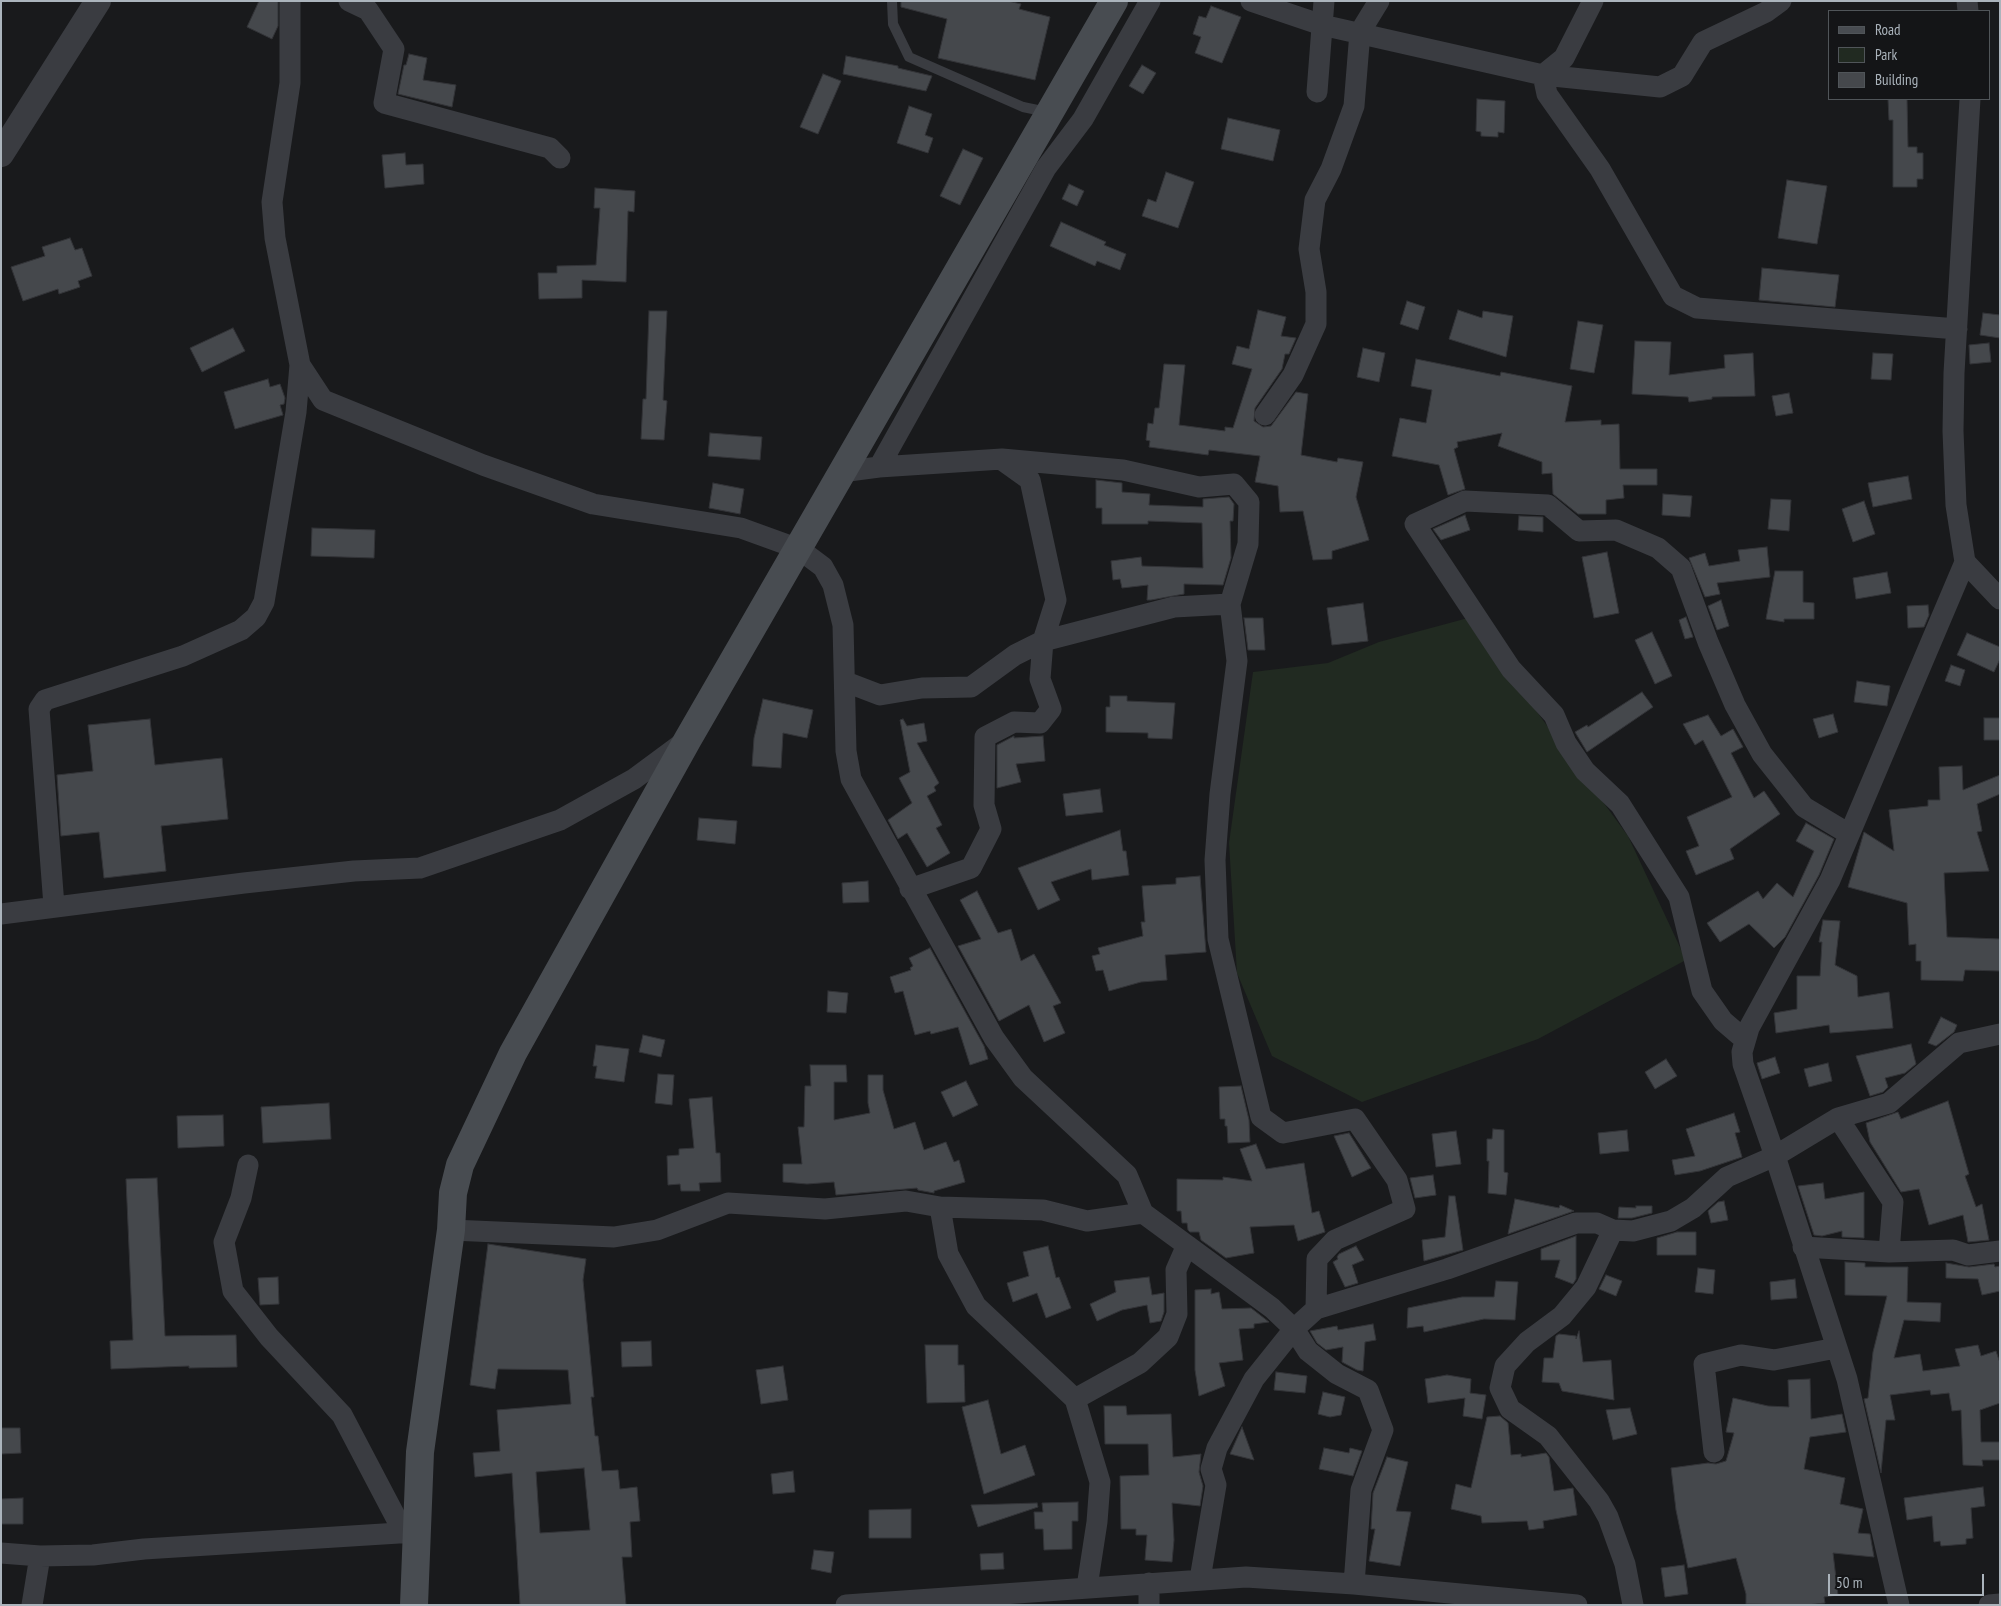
<!DOCTYPE html>
<html>
<head>
<meta charset="utf-8">
<style>
	body { margin:0 }
	#map { position:relative; width:2001px; height:1606px; overflow:hidden; background:#191a1c; font-family:"PT Sans Narrow",sans-serif }
	canvas { display:block }
	.frame { position:absolute; inset:0; border:2px solid #abb4bc; pointer-events:none }
	.legend { position:absolute; left:1828px; top:10px; width:162px; height:90px; box-sizing:border-box; background:#141517; border:1px solid #505559; margin:0; padding:6px 9px; list-style:none; font-size:15px; color:#abb4bc }
	.legend li { display:flex; align-items:center; gap:10px; height:25px }
	.legend b { width:25px; border:1px solid #505559 }
	.scale { position:absolute; left:1828px; top:1574px; width:156px; height:22px; box-sizing:border-box; border:2px solid #abb4bc; border-top:0; padding-left:6px; font-size:15px; line-height:18px; white-space:nowrap; color:#abb4bc; -webkit-text-stroke:4px #141517; paint-order:stroke }
</style>
</head>
<body>
<div id="map">
<canvas width="2001" height="1606"></canvas>
<div class="frame"></div>
<ul class="legend">
<li><b style="height:6px;background:#484c51"></b>Road</li>
<li><b style="height:14px;background:#212a21"></b>Park</li>
<li><b style="height:14px;background:#45484c"></b>Building</li>
</ul>
<div class="scale">50 m</div>
</div>
<script>
const g = document.querySelector('canvas').getContext('2d');
g.lineJoin = 'round';
function paint(path, color) {
  g.fillStyle = color;
  g.fill(path, 'evenodd');
}
function poly(rows) {
  const path = new Path2D();
  for (const r of rows) {
    path.moveTo(r[0], r[1]);
    for (let i = 2; i < r.length; i += 2) path.lineTo(r[i], r[i + 1]);
  }
  return path;
}
function stroke(path, color, width, dash) {
  g.strokeStyle = color;
  g.lineWidth = width;
  g.lineCap = dash ? 'butt' : 'round';
  g.setLineDash(dash || []);
  g.stroke(path);
}
const green = poly([
	[1468,618,1628,836,1686,960,1538,1039,1362,1102,1272,1056,1237,973,1229,843,1253,672,1328,663,1379,642]
]);
const building = poly([
	[259,1,278,1,278,26,272,39,247,27,259,1],
	[901,1,1008,1,1021,4,1019,9,1050,17,1035,80,938,58,947,19,901,7,901,1],
	[1211,6,1241,17,1222,63,1195,53,1201,37,1193,34,1199,16,1206,18,1211,6],
	[409,54,427,58,423,80,456,85,452,107,398,94,404,65,406,65,409,54],
	[846,56,898,66,898,68,932,76,926,91,843,74,846,56],
	[1142,65,1156,73,1143,94,1129,86,1142,65],
	[823,74,841,81,818,134,800,127,823,74],
	[1477,99,1505,101,1504,133,1498,132,1498,137,1481,136,1481,132,1476,131,1477,99],
	[1888,99,1907,99,1908,147,1917,147,1917,153,1923,153,1923,179,1917,179,1917,187,1893,187,1893,120,1889,120,1888,99],
	[909,106,932,114,925,135,933,138,928,153,897,143,909,106],
	[1228,118,1280,130,1273,161,1221,149,1228,118],
	[963,149,983,158,960,205,940,196,963,149],
	[405,153,406,165,423,164,424,184,385,188,382,155,405,153],
	[1166,172,1194,182,1178,228,1142,216,1148,199,1156,202,1166,172],
	[1787,180,1827,186,1817,244,1778,238,1787,180],
	[1069,184,1084,191,1077,206,1062,199,1069,184],
	[595,188,635,191,634,212,628,211,626,282,582,280,582,298,539,299,538,273,557,273,557,266,596,265,600,208,594,208,595,188],
	[1061,222,1106,242,1104,245,1126,254,1120,270,1097,261,1095,266,1050,246,1061,222],
	[70,238,75,250,82,248,92,276,78,281,80,287,59,294,58,289,23,301,11,267,45,256,42,247,70,238],
	[1762,268,1839,275,1835,307,1759,300,1762,268],
	[1407,301,1425,307,1418,330,1400,324,1407,301],
	[1258,310,1286,317,1281,336,1296,338,1289,354,1285,354,1282,369,1255,408,1254,421,1263,427,1271,426,1296,392,1308,394,1301,455,1337,462,1338,458,1363,462,1356,497,1369,540,1332,551,1332,559,1313,560,1303,511,1280,512,1278,486,1255,482,1260,456,1209,450,1208,455,1149,447,1150,441,1146,440,1148,423,1153,424,1155,408,1159,408,1164,364,1185,365,1179,425,1225,431,1225,427,1233,428,1252,369,1232,364,1237,346,1249,349,1258,310],
	[1458,310,1482,318,1483,311,1513,316,1506,357,1449,339,1458,310],
	[649,311,667,311,663,400,667,401,664,440,641,439,643,399,646,399,649,311],
	[1983,313,2000,315,2000,338,1980,335,1983,313],
	[1578,321,1603,325,1594,373,1570,369,1578,321],
	[233,328,245,351,202,372,190,348,233,328],
	[1635,341,1671,342,1669,375,1725,368,1724,355,1753,353,1755,396,1712,397,1712,399,1689,402,1688,397,1632,394,1635,341],
	[1989,343,1991,362,1970,364,1969,345,1989,343],
	[1363,348,1385,353,1379,382,1357,377,1363,348],
	[1873,353,1893,354,1891,380,1871,379,1873,353],
	[1416,359,1500,376,1501,372,1572,386,1565,422,1601,420,1601,425,1619,424,1620,469,1657,469,1657,485,1623,485,1624,498,1606,500,1606,514,1578,514,1553,494,1552,473,1542,474,1542,462,1498,446,1502,433,1457,442,1458,447,1454,449,1465,489,1448,495,1439,465,1392,456,1400,418,1426,423,1432,390,1411,386,1416,359],
	[268,379,270,387,280,384,285,398,284,404,280,405,283,415,235,429,224,392,268,379],
	[1789,393,1793,413,1776,416,1772,396,1789,393],
	[710,433,762,437,760,460,708,456,710,433],
	[1908,476,1912,499,1873,507,1868,483,1908,476],
	[1096,480,1122,483,1122,492,1150,494,1149,505,1203,507,1203,499,1229,497,1234,504,1233,521,1230,521,1231,558,1223,585,1184,584,1184,594,1151,600,1147,600,1148,585,1122,588,1120,579,1113,580,1111,561,1141,557,1142,566,1203,568,1202,523,1148,521,1148,524,1102,524,1102,508,1096,508,1096,480],
	[713,483,744,489,740,514,709,508,713,483],
	[1663,494,1692,496,1690,517,1662,515,1663,494],
	[1771,499,1791,500,1789,531,1768,529,1771,499],
	[1864,501,1875,534,1853,542,1842,509,1864,501],
	[1465,515,1470,530,1441,540,1433,529,1465,515],
	[1519,516,1543,517,1543,532,1518,530,1519,516],
	[312,528,375,530,374,558,311,556,312,528],
	[1767,547,1770,577,1717,583,1720,594,1705,597,1689,558,1705,553,1709,566,1740,561,1738,550,1767,547],
	[1607,552,1619,613,1594,618,1582,557,1607,552],
	[1775,571,1803,571,1803,602,1814,603,1814,619,1784,619,1784,622,1766,619,1775,571],
	[1887,572,1891,593,1856,599,1853,578,1887,572],
	[1721,600,1729,626,1717,630,1708,606,1721,600],
	[1363,603,1368,641,1332,645,1327,608,1363,603],
	[1928,605,1929,615,1924,627,1908,628,1907,606,1928,605],
	[1686,617,1693,637,1685,639,1679,620,1686,617],
	[1244,618,1263,618,1265,650,1248,650,1244,618],
	[1652,632,1672,676,1655,684,1635,640,1652,632],
	[1967,633,2000,647,2000,659,1994,672,1957,655,1967,633],
	[1951,665,1965,670,1960,686,1945,681,1951,665],
	[1857,681,1890,686,1887,706,1854,702,1857,681],
	[1642,692,1653,707,1587,752,1575,732,1587,725,1588,727,1642,692],
	[1110,696,1127,696,1127,701,1175,703,1172,739,1148,738,1148,733,1106,732,1106,707,1110,707,1110,696],
	[763,699,813,710,807,738,783,733,781,768,752,766,754,738,763,699],
	[1833,714,1838,732,1819,738,1813,719,1833,714],
	[1708,715,1721,736,1733,729,1743,747,1731,753,1754,798,1764,791,1780,814,1730,849,1734,859,1696,875,1686,851,1699,846,1687,817,1732,797,1703,740,1695,745,1683,724,1708,715],
	[1984,718,2000,718,2000,740,1984,740,1984,718],
	[150,719,155,765,222,758,228,819,161,826,166,871,104,878,99,832,61,836,57,775,93,771,88,725,150,719],
	[903,719,907,726,924,723,927,741,917,743,939,783,934,787,936,791,927,796,942,825,936,828,950,853,927,867,907,833,898,839,888,820,912,803,899,778,910,772,900,720,903,719],
	[1043,736,1045,761,1016,764,1021,782,997,788,997,745,1014,736,1014,738,1043,736],
	[1962,766,1963,790,2000,775,2000,794,1977,804,1982,831,1977,832,1989,871,1944,873,1947,937,2000,939,2000,971,1965,970,1963,981,1921,980,1921,961,1916,961,1916,944,1909,945,1907,903,1848,887,1864,832,1894,851,1889,810,1928,806,1928,800,1940,800,1939,767,1962,766],
	[1100,789,1103,812,1066,816,1063,794,1100,789],
	[699,818,737,821,735,844,697,840,699,818],
	[1806,823,1834,839,1819,875,1785,937,1774,948,1749,924,1720,942,1707,923,1758,891,1763,899,1777,883,1793,897,1814,851,1796,841,1806,823],
	[1120,830,1123,851,1126,851,1129,875,1092,880,1091,869,1051,882,1060,900,1038,910,1018,868,1120,830],
	[1200,876,1206,952,1165,955,1167,980,1141,982,1109,991,1103,970,1096,971,1092,956,1100,954,1098,948,1143,936,1141,922,1145,922,1142,886,1176,884,1176,878,1200,876],
	[868,881,869,902,843,903,842,883,868,881],
	[977,891,998,933,1011,929,1021,961,1034,954,1061,1003,1053,1006,1065,1033,1044,1042,1029,1005,999,1021,958,946,981,939,960,900,977,891],
	[1823,920,1840,921,1835,965,1857,976,1858,997,1889,992,1893,1028,1830,1033,1829,1025,1776,1033,1774,1013,1797,1009,1797,976,1820,976,1822,942,1819,942,1823,920],
	[930,948,984,1046,988,1059,970,1065,958,1027,931,1034,930,1031,915,1035,903,991,895,993,890,977,911,970,910,968,913,966,909,958,930,948],
	[828,991,848,993,846,1013,827,1012,828,991],
	[1941,1017,1957,1025,1954,1032,1936,1046,1928,1043,1941,1017],
	[643,1035,665,1040,661,1057,639,1052,643,1035],
	[1911,1044,1916,1064,1905,1073,1885,1078,1888,1087,1883,1092,1870,1096,1856,1056,1911,1044],
	[596,1045,629,1049,624,1082,595,1078,597,1066,593,1066,596,1045],
	[1775,1057,1780,1073,1762,1079,1757,1063,1775,1057],
	[1666,1059,1677,1076,1655,1089,1645,1072,1666,1059],
	[1828,1063,1832,1081,1809,1087,1804,1069,1828,1063],
	[810,1065,846,1065,847,1082,834,1082,834,1120,870,1113,868,1103,868,1075,883,1075,883,1090,894,1129,915,1122,924,1150,946,1142,954,1162,959,1160,965,1182,934,1191,934,1193,918,1190,917,1188,836,1195,834,1182,807,1184,783,1182,783,1164,802,1164,798,1127,804,1127,805,1086,811,1086,810,1065],
	[658,1074,674,1075,672,1105,655,1103,658,1074],
	[966,1081,978,1105,953,1117,941,1092,966,1081],
	[1241,1086,1249,1120,1250,1142,1228,1143,1227,1126,1225,1126,1225,1119,1220,1119,1219,1087,1241,1086],
	[712,1097,716,1153,720,1153,721,1182,699,1183,700,1191,681,1191,680,1184,668,1185,667,1156,679,1155,679,1149,694,1148,689,1099,712,1097],
	[1948,1101,1969,1174,1965,1176,1976,1207,1982,1204,1989,1240,1968,1242,1963,1215,1929,1225,1919,1189,1901,1192,1870,1142,1866,1123,1898,1112,1901,1119,1948,1101],
	[329,1103,331,1139,263,1143,261,1107,329,1103],
	[1734,1113,1740,1132,1735,1133,1742,1157,1700,1171,1675,1175,1672,1160,1695,1156,1686,1129,1734,1113],
	[223,1115,224,1146,178,1148,177,1116,223,1115],
	[1493,1129,1504,1130,1504,1172,1508,1173,1506,1195,1488,1193,1489,1161,1487,1161,1487,1139,1492,1139,1493,1129],
	[1627,1130,1629,1151,1600,1154,1598,1133,1627,1130],
	[1456,1131,1461,1164,1436,1167,1432,1134,1456,1131],
	[1349,1133,1371,1168,1352,1177,1334,1136,1349,1133],
	[1256,1144,1266,1169,1304,1163,1312,1213,1319,1211,1325,1232,1298,1241,1294,1225,1250,1227,1254,1253,1226,1258,1201,1240,1199,1232,1190,1232,1188,1230,1187,1223,1182,1223,1181,1211,1177,1211,1177,1179,1223,1180,1223,1177,1252,1181,1240,1149,1256,1144],
	[1433,1175,1436,1195,1415,1198,1410,1178,1433,1175],
	[157,1178,165,1336,236,1335,237,1367,189,1368,189,1366,111,1369,110,1341,133,1340,126,1179,157,1178],
	[1823,1183,1825,1199,1864,1192,1864,1238,1842,1237,1842,1231,1822,1236,1814,1235,1798,1186,1823,1183],
	[1449,1196,1455,1196,1463,1250,1424,1261,1422,1240,1445,1237,1449,1196],
	[1515,1199,1559,1208,1560,1205,1574,1211,1508,1234,1515,1199],
	[1724,1201,1728,1220,1711,1223,1708,1211,1718,1202,1724,1201],
	[1636,1206,1652,1206,1652,1213,1632,1218,1618,1218,1619,1207,1636,1208,1636,1206],
	[1677,1232,1696,1232,1696,1255,1657,1255,1657,1238,1677,1232],
	[1576,1236,1576,1279,1573,1284,1555,1277,1560,1260,1541,1260,1541,1249,1576,1236],
	[488,1244,586,1259,583,1280,594,1397,591,1397,595,1436,598,1436,602,1471,618,1470,620,1489,637,1487,640,1521,630,1522,632,1557,622,1557,626,1605,520,1605,512,1473,475,1477,473,1453,500,1451,497,1410,571,1404,568,1370,498,1369,495,1389,470,1385,488,1244],
	[584,1468,590,1530,540,1533,536,1472,584,1468],
	[1048,1246,1056,1278,1059,1277,1071,1308,1046,1318,1037,1293,1013,1302,1007,1283,1029,1276,1023,1252,1048,1246],
	[1356,1246,1364,1260,1352,1265,1358,1283,1345,1287,1333,1262,1338,1259,1337,1257,1339,1254,1356,1246],
	[1845,1262,1865,1263,1865,1267,1908,1267,1907,1302,1941,1303,1940,1322,1904,1320,1894,1358,1920,1354,1923,1371,1960,1366,1955,1349,1978,1345,1981,1356,1996,1351,2000,1363,2000,1403,1980,1410,1981,1442,2000,1442,2000,1460,1982,1460,1983,1466,1963,1465,1961,1410,1952,1411,1949,1393,1931,1395,1930,1390,1890,1395,1895,1420,1886,1420,1881,1473,1864,1399,1868,1398,1873,1352,1887,1296,1845,1295,1845,1262],
	[1946,1263,1969,1267,1994,1264,1995,1267,2000,1266,2000,1291,1982,1295,1978,1279,1946,1278,1946,1263],
	[1698,1268,1715,1270,1713,1294,1695,1292,1698,1268],
	[1606,1275,1622,1281,1616,1296,1599,1289,1606,1275],
	[278,1277,279,1304,260,1305,258,1278,278,1277],
	[1149,1277,1152,1295,1164,1293,1164,1312,1161,1321,1150,1323,1147,1305,1122,1310,1097,1321,1090,1304,1116,1292,1114,1281,1149,1277],
	[1795,1279,1797,1298,1771,1300,1770,1282,1795,1279],
	[1496,1281,1518,1282,1515,1320,1484,1319,1424,1332,1423,1326,1407,1328,1408,1308,1462,1297,1494,1297,1496,1281],
	[1211,1289,1211,1294,1219,1292,1222,1309,1251,1308,1269,1322,1254,1324,1254,1328,1239,1329,1243,1360,1219,1363,1225,1386,1199,1396,1195,1370,1195,1290,1211,1289],
	[1373,1324,1376,1340,1365,1342,1363,1371,1357,1370,1342,1362,1343,1347,1326,1350,1317,1343,1310,1331,1337,1326,1338,1330,1373,1324],
	[1579,1331,1583,1362,1611,1360,1614,1400,1562,1391,1559,1383,1542,1382,1544,1358,1553,1358,1556,1336,1559,1334,1576,1336,1576,1339,1579,1331],
	[651,1341,652,1366,622,1367,621,1342,651,1341],
	[925,1345,958,1345,958,1365,964,1365,965,1402,927,1403,925,1345],
	[783,1366,788,1400,761,1404,756,1370,783,1366],
	[1276,1372,1307,1376,1305,1393,1274,1390,1276,1372],
	[1447,1375,1471,1379,1470,1393,1486,1395,1482,1419,1463,1416,1465,1398,1428,1403,1425,1379,1447,1375],
	[1810,1379,1811,1419,1842,1414,1846,1432,1810,1437,1804,1469,1845,1478,1840,1504,1863,1509,1858,1533,1870,1534,1874,1557,1833,1553,1838,1595,1824,1597,1825,1603,1807,1605,1746,1604,1746,1594,1736,1558,1688,1568,1676,1510,1671,1468,1708,1463,1716,1464,1726,1461,1734,1433,1726,1432,1733,1398,1768,1406,1789,1407,1788,1380,1810,1379],
	[1323,1392,1345,1397,1341,1415,1330,1417,1318,1414,1323,1392],
	[988,1400,1001,1454,1025,1445,1035,1475,984,1494,962,1407,988,1400],
	[1104,1406,1126,1406,1127,1415,1171,1414,1173,1457,1201,1454,1199,1472,1203,1486,1200,1506,1172,1503,1174,1540,1172,1562,1145,1560,1147,1535,1136,1535,1136,1529,1121,1529,1120,1476,1149,1475,1148,1444,1105,1444,1104,1406],
	[1630,1408,1637,1434,1613,1440,1606,1410,1630,1408],
	[1500,1416,1508,1423,1511,1455,1521,1454,1521,1457,1546,1453,1549,1457,1554,1491,1573,1488,1577,1515,1543,1521,1544,1528,1529,1530,1527,1521,1482,1523,1481,1516,1451,1509,1456,1484,1471,1488,1487,1417,1500,1416],
	[1242,1427,1254,1460,1230,1454,1242,1427],
	[1,1428,20,1428,21,1453,1,1454,1,1428],
	[1324,1448,1349,1453,1350,1448,1362,1451,1353,1476,1319,1469,1324,1448],
	[1387,1457,1408,1462,1396,1511,1411,1512,1400,1566,1369,1561,1375,1529,1371,1529,1373,1493,1387,1457],
	[793,1471,795,1492,773,1494,771,1474,793,1471],
	[1983,1487,1985,1506,1971,1508,1973,1538,1966,1539,1966,1544,1941,1546,1940,1541,1934,1542,1932,1516,1907,1520,1904,1498,1983,1487],
	[23,1498,23,1524,1,1524,1,1499,23,1498],
	[1078,1502,1078,1521,1072,1521,1072,1549,1044,1550,1043,1529,1035,1529,1034,1512,1043,1512,1042,1503,1078,1502],
	[1037,1503,1038,1507,978,1527,971,1505,1037,1503],
	[911,1509,911,1538,869,1538,869,1510,911,1509],
	[814,1550,834,1552,831,1573,811,1569,814,1550],
	[1003,1553,1004,1569,981,1570,980,1554,1003,1553],
	[1684,1565,1688,1594,1665,1597,1661,1568,1684,1565]
]);
const service = poly([
	[892,1,893,24,909,57,1023,107,1047,112]
]);
const minor = poly([
	[349,1,368,10,394,49,384,103,550,148,560,158],
	[1251,1,1322,25,1543,75,1660,87,1682,76,1703,42,1766,12,1781,1],
	[1593,1,1564,58,1543,75,1547,94,1600,169,1673,296,1697,308,1957,329],
	[1967,1,1968,11],
	[1317,92,1324,1],
	[1970,99,1954,373,1953,431,1956,505,1965,562,2000,599],
	[300,365,323,400,483,465,593,504,741,528,799,549,823,567,833,585,843,625,846,751,851,779,994,1038,1023,1078,1127,1175,1143,1213,1272,1308,1294,1329,1308,1351,1337,1374,1368,1390,1383,1430,1361,1490,1354,1584],
	[1265,415,1293,375,1316,324,1316,292,1309,249,1315,200,1331,169,1354,106,1360,32,1379,1],
	[879,467,1046,168,1083,119,1150,1],
	[841,472,879,467,1002,459,1123,470,1199,487,1234,484,1249,502,1248,544,1230,604,1174,607,1043,641,1015,655,971,687,922,688,880,695,846,682],
	[1230,604,1237,661,1220,794,1215,860,1218,939,1261,1117,1283,1133,1355,1119,1397,1180,1405,1209,1335,1240,1317,1259,1316,1309],
	[910,889,971,868,991,829,984,805,985,737,1014,722,1040,723,1051,709,1040,679,1043,641,1056,600,1030,480,1002,460],
	[54,906,39,709,45,700,183,656,241,630,256,617,264,602,296,412,300,365,275,238,272,202,290,83,290,1],
	[1,914,244,883,354,871,420,868,560,820,634,779,684,742],
	[1744,1039,1723,1021,1702,991,1679,897,1620,804,1585,771,1566,743,1554,715,1511,669,1415,524,1465,501,1548,505,1579,531,1616,530,1658,548,1681,568,1708,642,1735,705,1762,754,1804,807,1849,834],
	[1838,1118,1889,1103,1959,1043,2000,1034],
	[248,1165,241,1198,224,1242,233,1291,269,1337,342,1415,404,1533],
	[940,1207,948,1254,976,1306,1075,1399,1100,1482,1097,1522,1087,1587],
	[451,1230,614,1237,657,1230,728,1203,825,1209,906,1201,940,1207,1043,1210,1087,1221,1143,1213],
	[1613,1230,1586,1287,1562,1316,1527,1342,1505,1366,1500,1388,1510,1409,1548,1436,1599,1501,1608,1517,1625,1564,1633,1605],
	[1803,1247,1889,1252,1953,1250,1968,1255,2000,1251],
	[1075,1399,1140,1363,1168,1337,1177,1314,1176,1270,1187,1245],
	[1714,1452,1704,1364,1741,1355,1774,1360,1836,1348],
	[1,1553,40,1556,93,1555,144,1549,415,1532],
	[1200,1579,1216,1485,1211,1469,1217,1448,1254,1379,1294,1329,1316,1309,1447,1269,1576,1223,1597,1223,1613,1230,1633,1231,1671,1221,1693,1208,1727,1177,1775,1156,1838,1118,1893,1202,1889,1252],
	[32,1605,40,1556],
	[846,1605,1246,1577,1354,1584,1577,1605],
	[1149,1605,1149,1583],
	[1899,1605,1847,1379,1775,1156,1743,1064,1742,1052,1749,1028,1830,880,1965,562],
	[1989,1605,2000,1604]
]);
const tertiary = poly([
	[1,154,98,1]
]);
const secondary = poly([
	[414,1605,420,1452,451,1230,453,1193,460,1165,513,1053,688,739,1114,1]
]);
paint(green, '#212a21');
paint(building, '#45484c');
stroke(building, '#333438', 1);
stroke(service, '#3a3c41', 10);
stroke(minor, '#3a3c41', 21);
stroke(tertiary, '#3a3c41', 26);
stroke(secondary, '#484c51', 28);
</script>
</body>
</html>
